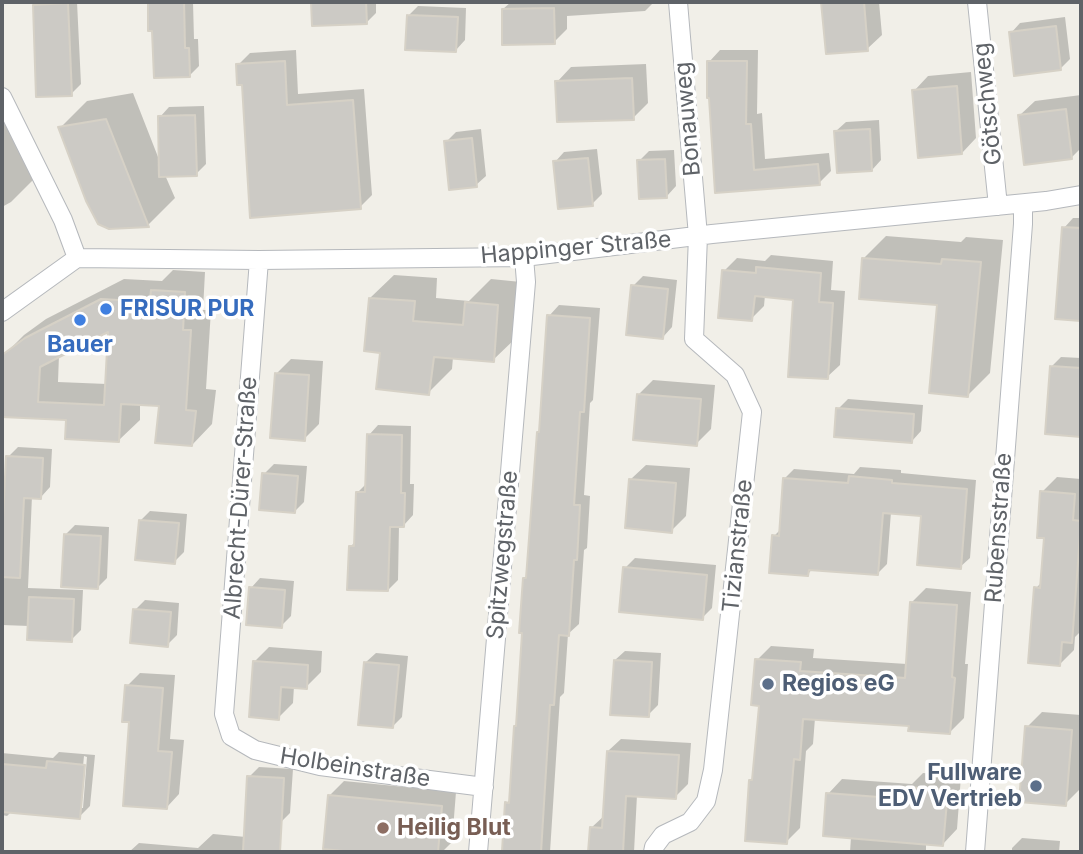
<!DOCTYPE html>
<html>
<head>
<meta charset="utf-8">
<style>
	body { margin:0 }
	#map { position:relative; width:1083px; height:854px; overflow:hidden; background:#f1efe8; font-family:Inter,sans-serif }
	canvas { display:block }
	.frame { position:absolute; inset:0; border:4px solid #5f6368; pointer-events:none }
</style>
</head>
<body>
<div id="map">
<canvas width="1083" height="854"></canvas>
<div class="frame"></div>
</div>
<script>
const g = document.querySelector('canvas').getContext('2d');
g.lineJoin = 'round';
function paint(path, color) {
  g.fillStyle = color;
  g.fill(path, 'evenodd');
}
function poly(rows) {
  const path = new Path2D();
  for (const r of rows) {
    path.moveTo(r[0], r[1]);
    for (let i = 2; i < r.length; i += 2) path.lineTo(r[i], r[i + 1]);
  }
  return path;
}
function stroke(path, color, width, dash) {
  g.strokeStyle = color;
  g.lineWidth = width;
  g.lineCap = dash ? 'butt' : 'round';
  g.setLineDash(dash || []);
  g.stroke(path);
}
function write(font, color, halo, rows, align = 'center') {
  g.font = font + ' Inter,sans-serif';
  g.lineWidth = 7;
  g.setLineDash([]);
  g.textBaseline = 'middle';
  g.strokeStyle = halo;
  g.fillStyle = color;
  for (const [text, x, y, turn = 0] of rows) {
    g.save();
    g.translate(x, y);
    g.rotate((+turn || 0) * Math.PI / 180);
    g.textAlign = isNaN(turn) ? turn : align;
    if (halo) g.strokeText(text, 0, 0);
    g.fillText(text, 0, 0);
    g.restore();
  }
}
const shadow = poly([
	[38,2,77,2,81,84,71,94,35,6],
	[149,2,193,2,194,39,198,39,199,66,189,76,154,29,150,29],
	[313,2,376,2,376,13,366,23,314,24],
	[511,2,654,2,645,11,567,16,567,29,554,42,503,9],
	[823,2,879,2,882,35,867,49,827,52],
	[418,6,466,8,465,40,456,50,408,16],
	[1065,17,1070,59,1060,69,1011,33,1020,23],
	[296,50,298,94,364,89,372,195,360,207,243,83,238,65,250,53],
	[720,50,758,50,757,114,762,113,765,159,829,153,831,171,819,183,717,192,709,62],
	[646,64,648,103,633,118,557,82,571,67],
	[971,72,976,138,962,153,914,91,928,76],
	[133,93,160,162,160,117,169,107,204,106,206,164,196,174,165,175,175,198,148,225,60,128,87,101],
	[1081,95,1081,148,1071,158,1020,115,1035,101],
	[2,104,38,175,11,202,2,207],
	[879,120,881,160,872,170,836,131,846,122],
	[481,129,486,176,476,185,446,142,456,132],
	[597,149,602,194,592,204,555,162,564,152],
	[674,150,676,186,667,196,639,161,649,151],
	[1073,218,1081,218,1081,319,1057,318,1064,228],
	[886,236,961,242,966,237,1003,240,990,373,967,396,939,304,864,258],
	[771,255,833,261,831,290,845,291,840,365,827,377,795,298,765,295,764,306,751,319,724,271,737,258,765,261],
	[173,270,205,272,203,310,211,310,206,389,216,390,212,424,192,445,161,404,140,403,140,420,119,440,68,419,2,415,2,357,24,335,46,319,124,279,162,281],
	[110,329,107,384,58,382,59,355],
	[394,275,437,278,436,298,469,301,491,279,521,282,517,337,493,360,453,357,452,369,428,393,382,351,370,298],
	[643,276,677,280,672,327,663,337,633,286],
	[559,305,600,308,593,400,590,403,584,495,590,496,587,548,584,550,579,624,568,634,564,693,560,697,550,852,507,852,507,803,511,799,518,725,524,631,525,578,528,575,541,430,549,316],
	[1061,357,1081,358,1081,435,1047,433,1052,366],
	[291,359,323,361,319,424,304,439,276,374],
	[653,380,715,385,711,429,696,444,639,394],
	[848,399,923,405,921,431,912,441,838,409],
	[378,425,411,426,410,484,414,484,413,515,404,525,399,525,398,580,388,590,350,547,356,541,357,493,367,483,369,435],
	[18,447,52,449,50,487,41,497,32,496,28,588,83,590,81,630,71,640,29,626,2,625,2,509,6,510,8,457],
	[274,464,307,466,304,502,294,512,264,474],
	[646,465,690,468,686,516,671,531,631,479],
	[860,467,901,470,901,473,976,480,970,558,960,567,923,514,891,512,887,564,878,573,813,568,808,574,774,536,781,529,784,479,794,469,854,474],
	[1057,477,1081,479,1081,631,1075,637,1074,650,1060,664,1036,588,1042,582,1046,537,1042,492],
	[150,511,187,514,184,552,174,562,140,521],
	[75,525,109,527,107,578,98,587,65,535],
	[635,558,716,565,712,608,702,618,625,568],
	[260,578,294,581,291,616,281,626,251,588],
	[926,588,971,592,965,664,968,664,964,718,950,732,910,725,815,718,813,744,806,751,800,828,786,842,751,781,754,777,760,704,757,660,771,646,814,649,813,658,907,664,912,602],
	[145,600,179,603,177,635,167,645,135,610],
	[269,647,322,651,321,672,306,687,294,686,293,703,278,718,255,661],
	[625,651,661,653,658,705,648,715,615,660],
	[376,653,408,656,402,717,393,726,366,662],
	[140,673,175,675,170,739,184,740,179,794,167,807,131,721,127,686],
	[1042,712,1081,715,1080,789,1065,804,1027,727],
	[621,739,691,743,688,784,675,797,637,795,634,852,590,852,591,828,605,815,608,751],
	[59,752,95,755,90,806,79,817,12,811,7,816,2,815,2,753,53,758],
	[84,756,87,757,83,808,79,808],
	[259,767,293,769,290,813,280,823,249,777],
	[923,773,961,776,957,829,943,844,926,843,926,852,850,852,851,837,828,794,842,779,912,784],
	[344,781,456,792,452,842,442,852,368,852,329,796],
	[213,834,268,839,266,852,129,852,139,843,198,848],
	[1022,838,1060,841,1059,852,1012,852,1012,848]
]);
const building = poly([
	[148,2,184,2,185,48,189,48,190,77,154,78,152,31,148,31,148,2],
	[311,2,366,2,367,24,312,26,311,2],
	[821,2,864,2,868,51,826,54,821,2],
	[68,3,72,96,36,97,33,5,68,3],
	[554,8,555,44,502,45,502,9,554,8],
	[407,15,458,17,456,52,405,50,407,15],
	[1056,26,1061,70,1014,76,1009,32,1056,26],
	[285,61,287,105,353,100,361,209,250,218,242,85,237,85,236,64,285,61],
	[707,61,747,61,746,124,751,124,754,170,818,164,820,185,715,193,709,98,707,98,707,61],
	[632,78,634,120,557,122,555,81,632,78],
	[957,86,962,154,918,158,912,90,957,86],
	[1066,109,1072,159,1024,165,1018,115,1066,109],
	[195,115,197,176,159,177,158,116,195,115],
	[106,119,149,227,109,229,98,224,86,201,58,127,106,119],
	[870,129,872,171,837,173,834,131,870,129],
	[472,138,477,187,449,190,444,141,472,138],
	[588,158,593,206,558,209,553,161,588,158],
	[665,159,667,198,639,199,637,160,665,159],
	[1062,227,1081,228,1081,321,1055,319,1062,227],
	[862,258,941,264,942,259,981,262,968,397,929,393,937,305,859,299,862,258],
	[756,267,821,273,819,302,833,303,828,379,788,377,793,300,755,296,752,321,718,318,722,270,756,273,756,267],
	[631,285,668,289,663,339,626,335,631,285],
	[151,290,185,292,183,330,191,330,186,410,196,411,192,446,155,443,159,406,121,404,119,442,65,439,66,420,2,417,2,355,25,338,101,299,150,302,151,290],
	[108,332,104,405,38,402,40,367,108,332],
	[369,298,415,301,413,321,463,325,465,302,498,305,494,362,434,357,429,395,376,389,380,353,364,351,369,298],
	[547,315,590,318,584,412,580,412,574,505,580,505,577,560,574,560,569,636,559,635,554,705,550,705,541,852,502,851,505,802,509,803,514,726,516,726,522,633,519,633,523,578,526,578,537,432,539,432,547,315],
	[1050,366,1081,368,1081,437,1045,434,1050,366],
	[275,373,309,375,305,441,270,438,275,373],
	[637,394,701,399,697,446,633,440,637,394],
	[836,408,914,414,912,443,834,437,836,408],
	[367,434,402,435,401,493,405,493,404,527,390,527,388,591,347,590,349,546,354,546,356,492,365,492,367,434],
	[6,456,43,458,41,499,24,498,20,578,2,577,2,519,3,519,6,456],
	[262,473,298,476,295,513,259,510,262,473],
	[849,476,892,480,892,483,967,489,961,569,917,565,921,516,883,513,878,575,809,570,808,576,769,573,772,535,779,536,783,478,848,483,849,476],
	[629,479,676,483,672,533,625,528,629,479],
	[1040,491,1075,494,1073,520,1081,521,1072,643,1062,642,1060,666,1028,663,1034,587,1040,588,1044,538,1037,538,1040,491],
	[139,520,179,523,175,564,135,560,139,520],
	[64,534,101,536,98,589,61,587,64,534],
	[623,567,707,575,703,620,619,612,623,567],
	[249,587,285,590,282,628,246,625,249,587],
	[29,597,74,599,72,642,27,640,29,597],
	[910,602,957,605,952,677,955,678,950,734,908,731,909,726,803,719,800,760,794,759,787,844,745,841,749,780,752,780,759,706,751,705,755,659,801,662,800,671,905,678,910,602],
	[133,609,171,612,168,647,130,643,133,609],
	[614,660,652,662,649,717,610,715,614,660],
	[253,661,308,665,307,689,281,687,279,720,249,717,253,661],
	[364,662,399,665,393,728,358,725,364,662],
	[125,685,163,688,158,751,172,752,167,809,123,806,129,722,122,722,125,685],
	[1025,726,1072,730,1066,806,1019,802,1025,726],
	[607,751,679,755,676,799,626,796,623,852,588,852,590,827,602,828,607,751],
	[47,761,85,765,80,819,2,812,2,764,46,768,47,761],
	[247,776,284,778,280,852,243,852,247,776],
	[906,787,948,790,943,846,823,836,826,793,905,799,906,787],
	[328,795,442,806,438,852,353,852,323,849,328,795]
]);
const street = poly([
	[977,2,998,206],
	[2,97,63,220,77,258],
	[259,260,224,714,231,736,255,750,320,766,484,787],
	[2,312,77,258,259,260,524,257,712,234,1046,201,1081,195],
	[478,852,526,282,524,257],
	[653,852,654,847,663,835,690,822,706,801,713,770,752,412,735,375,694,339,698,236,678,2],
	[975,852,1023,224,1023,204]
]);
const markers = [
	[106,309,7,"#3f7fe0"],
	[80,320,7,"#3f7fe0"],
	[768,684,7,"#5c6f8a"],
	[1036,786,7,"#5c6f8a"],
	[383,828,7,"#8d6e63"]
];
const streetNames = [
	["Götschweg",988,104,-96],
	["Bonauweg",688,119,-95],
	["Happinger Straße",576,248,-5],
	["Albrecht-Dürer-Straße",241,498,-86],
	["Rubensstraße",999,528,-86],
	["Tizianstraße",738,546,-84],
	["Spitzwegstraße",503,555,-85],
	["Holbeinstraße",355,768,9]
];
const shopNames = [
	["FRISUR PUR",120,309],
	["Bauer",80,345,"center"]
];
const serviceNames = [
	["Regios eG",782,684],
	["Fullware",1022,773,"right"],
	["EDV Vertrieb",1022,799,"right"]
];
const educationNames = [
	["Heilig Blut",397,828]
];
paint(shadow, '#0003');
paint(building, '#cccac5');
stroke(building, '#d6d1c6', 2);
stroke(street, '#b5b8bc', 20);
stroke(street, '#fff', 18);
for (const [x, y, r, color] of markers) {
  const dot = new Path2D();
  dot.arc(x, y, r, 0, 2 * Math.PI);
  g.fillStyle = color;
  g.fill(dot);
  stroke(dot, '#fff', 2.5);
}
write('23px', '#5f6368', '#fff', streetNames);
write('bold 23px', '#366cbe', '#fff', shopNames, 'left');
write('bold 23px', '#4e5e75', '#fff', serviceNames, 'left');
write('bold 23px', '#785e54', '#fff', educationNames, 'left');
</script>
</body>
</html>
